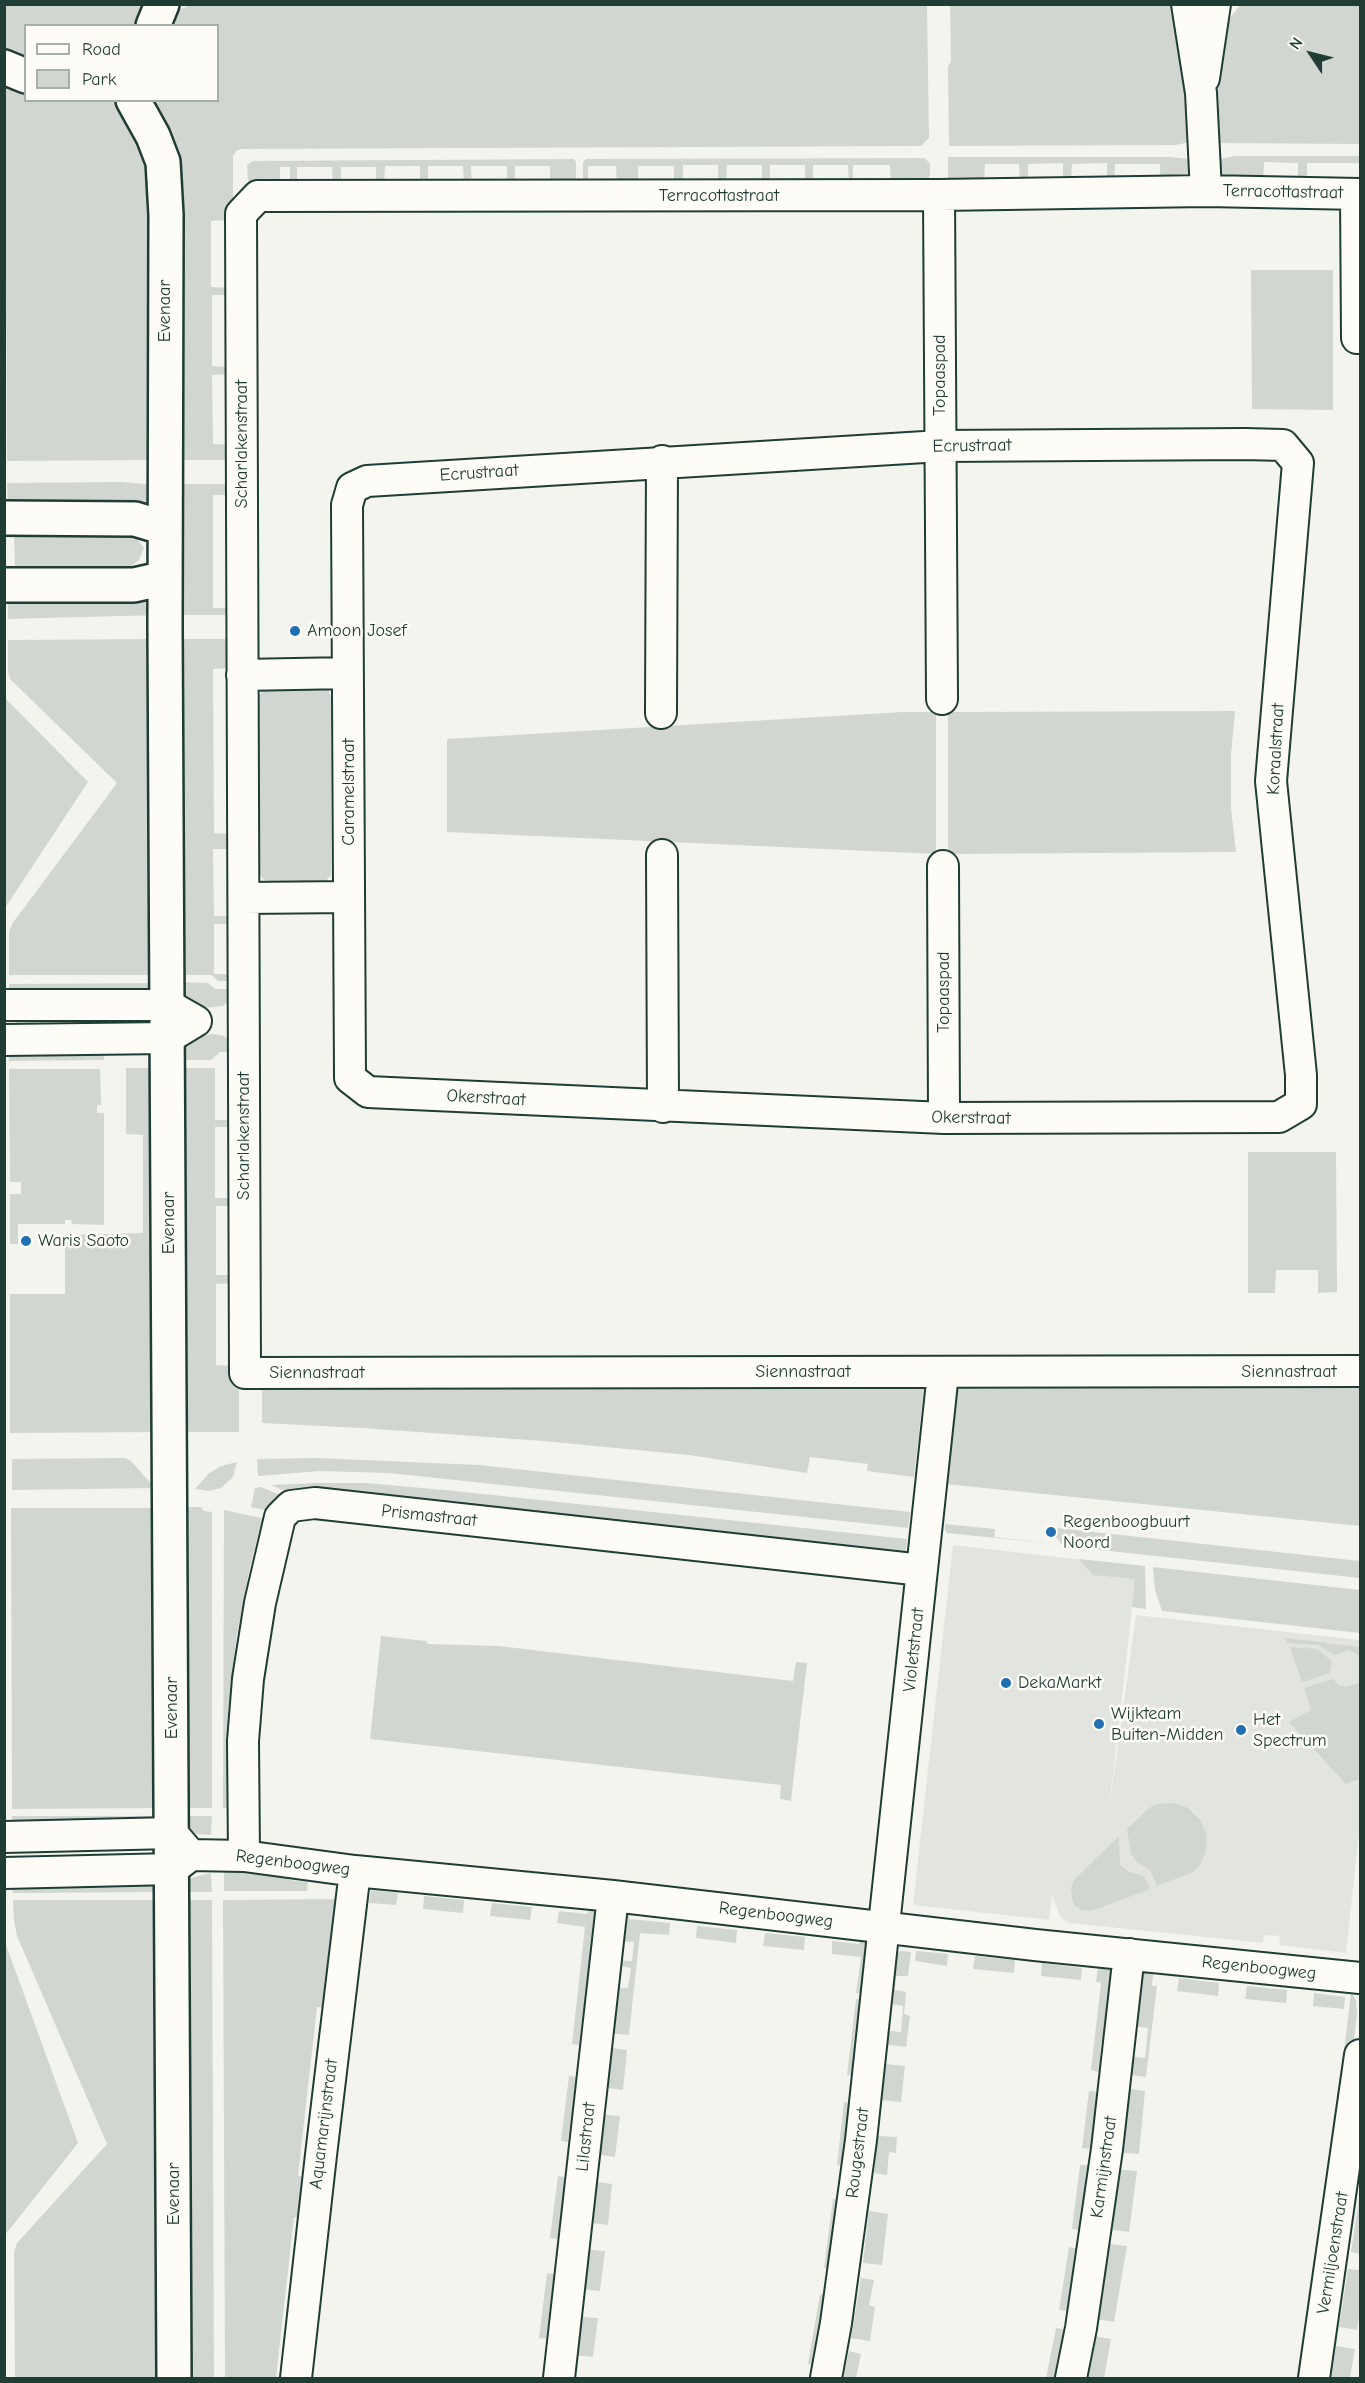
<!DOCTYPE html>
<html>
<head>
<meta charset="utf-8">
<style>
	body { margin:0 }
	#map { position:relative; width:1365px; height:2383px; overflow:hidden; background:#f4f4ef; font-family:"Comic Neue",sans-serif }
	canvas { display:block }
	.frame { position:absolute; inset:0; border:6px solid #1f3d34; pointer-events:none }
	.legend { position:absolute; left:24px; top:24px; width:195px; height:78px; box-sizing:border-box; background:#fdfcf7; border:2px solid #a4b0a9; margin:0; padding:8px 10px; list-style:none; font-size:18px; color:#1f3d34 }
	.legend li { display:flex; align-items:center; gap:12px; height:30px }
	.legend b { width:30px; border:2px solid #a4b0a9 }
	.north { position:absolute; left:1281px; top:24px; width:60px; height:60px; -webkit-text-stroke:4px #fdfcf7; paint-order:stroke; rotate:305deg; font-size:16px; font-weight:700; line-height:24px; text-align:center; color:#1f3d34 }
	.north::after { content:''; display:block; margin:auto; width:21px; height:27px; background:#1f3d34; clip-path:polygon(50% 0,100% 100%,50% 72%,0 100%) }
</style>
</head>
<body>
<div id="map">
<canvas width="1365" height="2383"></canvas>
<div class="frame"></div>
<ul class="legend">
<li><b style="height:8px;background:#fdfcf7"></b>Road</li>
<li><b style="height:16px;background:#d1d6d1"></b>Park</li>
</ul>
<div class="north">N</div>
</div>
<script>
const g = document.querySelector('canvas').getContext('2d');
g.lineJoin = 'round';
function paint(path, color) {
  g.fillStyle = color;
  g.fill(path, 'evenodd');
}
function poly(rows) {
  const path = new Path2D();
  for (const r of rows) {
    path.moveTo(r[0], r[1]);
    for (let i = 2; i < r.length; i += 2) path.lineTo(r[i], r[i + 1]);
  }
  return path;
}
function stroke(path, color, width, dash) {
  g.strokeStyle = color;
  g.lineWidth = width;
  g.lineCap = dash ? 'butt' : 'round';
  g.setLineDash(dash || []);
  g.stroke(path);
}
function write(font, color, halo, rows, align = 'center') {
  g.font = font + ' "Comic Neue",sans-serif';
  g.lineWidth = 5;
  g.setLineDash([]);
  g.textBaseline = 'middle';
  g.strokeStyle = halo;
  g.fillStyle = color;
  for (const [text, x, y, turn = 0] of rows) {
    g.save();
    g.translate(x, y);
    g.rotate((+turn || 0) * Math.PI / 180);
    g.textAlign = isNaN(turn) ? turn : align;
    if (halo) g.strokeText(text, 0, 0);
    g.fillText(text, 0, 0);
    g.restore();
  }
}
const built = poly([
	[953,1545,1137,1566,1109,1809,1136,1615,1360,1640,1360,1824,1346,1953,1279,1945,1280,1936,1264,1935,1263,1943,1070,1923,1061,1918,1052,1895,1049,1920,913,1905]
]);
const green = poly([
	[5,5,151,5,142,25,26,26,25,66,5,55],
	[190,5,927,5,929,138,921,146,241,149,236,151,233,156,233,201,231,220,211,221,211,287,232,288,232,295,212,295,212,366,232,367,232,374,212,375,213,444,232,445,232,460,172,460,144,101,218,100,218,26,163,25,177,11],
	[950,5,1169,5,1178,18,1191,129,1190,142,1176,145,949,146,948,66,951,62],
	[1240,5,1360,5,1360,144,1217,143,1215,94,1217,61,1224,26],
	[8,80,25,86,26,100,122,101,149,150,158,460,7,461,5,86],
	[1235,156,1360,156,1360,163,1307,163,1307,183,1298,183,1298,163,1264,162,1263,183,1221,180,1216,160],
	[948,157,1171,157,1189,159,1192,162,1192,171,1184,181,1160,183,1160,164,1115,164,1114,183,1107,184,1107,163,1072,164,1071,184,1063,184,1063,163,1028,164,1028,184,1020,184,1019,164,985,164,984,184,948,184],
	[924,158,930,163,930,175,927,181,891,184,890,165,853,165,853,185,849,184,848,165,813,165,813,185,805,185,805,165,770,165,770,185,762,185,762,165,727,165,726,185,718,185,718,165,683,165,683,185,674,186,674,166,638,166,638,185,617,186,616,166,588,166,588,186,583,186,583,162,586,159],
	[574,159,576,162,576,186,550,186,550,166,515,166,515,186,507,186,507,166,471,166,472,186,464,186,463,166,428,166,428,186,420,186,420,166,385,166,384,186,376,187,376,167,341,167,341,187,333,187,332,167,297,167,297,187,290,187,290,167,280,167,280,187,253,187,248,181,247,165,253,161],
	[1251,270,1333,270,1333,410,1252,409],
	[122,482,157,485,156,512,8,510,7,483],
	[173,484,226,484,232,490,232,495,213,495,213,608,233,608,233,615,173,615],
	[117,529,135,536,144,548,139,560,130,567,122,570,15,571,14,531],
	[157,587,159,615,8,619,8,593],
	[158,639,160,975,9,975,9,932,12,924,117,783,10,679,8,672,8,640],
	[173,639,233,639,233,668,213,669,214,833,233,834,234,849,213,849,214,916,234,916,234,924,214,924,214,974,234,974,234,981,218,981,211,975,175,975],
	[322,687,329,691,331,698,331,875,324,883,272,884,263,879,258,871,258,696,267,688],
	[5,698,88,782,5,908],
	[1235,711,1231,755,1231,808,1236,852,948,854,948,712],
	[903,712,936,712,936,854,447,832,447,739],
	[175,982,208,983,215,989,234,989,232,998,223,1006,202,1008,187,1003],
	[160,983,160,990,9,998,9,984],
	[16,1018,131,1020,132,1022,131,1023,16,1026],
	[214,1034,224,1036,230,1042,234,1052,220,1052,211,1060,175,1060,181,1046,201,1035],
	[9,1046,104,1054,104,1060,9,1061],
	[126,1068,161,1068,162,1432,10,1433,10,1294,65,1294,65,1235,143,1233,143,1135,126,1134],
	[175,1068,215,1068,215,1120,235,1120,235,1127,215,1127,215,1198,235,1198,235,1206,216,1206,216,1275,235,1275,235,1283,216,1284,216,1365,236,1366,239,1385,239,1432,176,1432],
	[9,1069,100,1069,101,1105,97,1105,97,1113,104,1113,104,1225,72,1224,71,1220,65,1220,65,1224,18,1224,18,1244,10,1244,10,1194,21,1194,21,1182,10,1182],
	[1248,1152,1336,1152,1337,1292,1318,1293,1318,1270,1276,1270,1275,1293,1248,1293],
	[955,1380,1360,1380,1360,1526,945,1484],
	[270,1381,924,1389,914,1477,867,1471,868,1464,810,1457,807,1473,689,1455,543,1441,362,1428,262,1423,262,1388],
	[125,1458,131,1461,155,1488,12,1490,12,1459],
	[317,1458,479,1465,910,1512,908,1528,389,1473,320,1471,258,1476,257,1459],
	[237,1462,233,1477,221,1488,209,1491,195,1489,208,1474,221,1466],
	[315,1483,367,1483,455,1491,907,1539,905,1560,887,1558,888,1550,866,1547,354,1491,353,1493,292,1494,271,1485],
	[261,1487,285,1497,273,1512,251,1507,255,1488],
	[188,1507,201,1507,204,1511,212,1512,212,1808,180,1808,188,1612],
	[11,1508,162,1508,164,1808,12,1809],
	[224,1510,270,1520,268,1528,260,1527,250,1567,236,1640,228,1729,228,1757,235,1808,223,1808],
	[945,1524,995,1529,994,1537,1054,1544,947,1533,945,1530],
	[1057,1528,1360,1561,1360,1578,1063,1546,1056,1537],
	[1079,1559,1145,1566,1146,1609,1132,1607,1135,1579,1093,1575],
	[1153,1567,1360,1590,1360,1633,1162,1611,1155,1590],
	[381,1636,426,1641,428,1644,499,1646,793,1681,796,1662,807,1663,791,1801,780,1799,781,1785,370,1739],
	[1285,1638,1360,1647,1360,1656,1349,1650,1334,1655,1319,1645,1286,1643],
	[1290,1647,1317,1649,1332,1661,1330,1673,1302,1682],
	[1333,1679,1339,1685,1347,1687,1360,1682,1360,1779,1346,1784,1289,1722,1311,1710,1304,1688],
	[1174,1803,1188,1808,1200,1820,1207,1836,1206,1852,1199,1867,1191,1873,1157,1886,1150,1870,1137,1862,1131,1854,1127,1829,1149,1808,1157,1804],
	[12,1816,164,1816,164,1820,13,1831],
	[183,1816,212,1816,211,1835,197,1834,190,1830],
	[1119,1836,1120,1865,1129,1872,1144,1876,1150,1889,1091,1911,1081,1910,1074,1905,1072,1898,1071,1888,1074,1880],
	[271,1870,290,1872,289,1880,308,1882,307,1891,224,1891,224,1872],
	[210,1873,211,1874,212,1892,181,1892,191,1878],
	[12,1879,157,1879,164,1892,13,1893],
	[371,1890,398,1893,396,1905,369,1903],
	[424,1896,464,1900,463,1913,423,1909],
	[340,1899,328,2008,317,2007,298,2176,309,2177,305,2219,294,2217,276,2378,225,2378,223,1900],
	[13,1900,166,1900,166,2378,15,2378,14,2253,17,2243,107,2144,17,1936,14,1921],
	[177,1900,212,1900,212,1902,214,2378,180,2378],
	[492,1903,532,1907,530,1920,490,1916],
	[589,1907,597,1912,592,2013,583,2012,579,2045,572,2044,585,1927,557,1923,559,1911,587,1914],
	[630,1911,629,1919,670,1923,669,1935,640,1933,629,2035,605,2033,610,1987,628,1988,631,1968,613,1965,613,1960,632,1961,634,1942,615,1941,626,1913],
	[697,1926,737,1930,736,1943,696,1938],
	[765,1933,805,1937,804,1950,763,1946],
	[861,1937,868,1941,869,1995,856,1993,861,1957,832,1954,832,1941,859,1944],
	[5,1942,78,2143,5,2235,4,2235],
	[901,1951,911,1952,908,1976,896,1976,895,1990,906,1992,904,2014,910,2016,906,2047,880,2044,881,2030,901,2032,903,2006,884,2003,895,1955],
	[916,1951,948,1954,947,1966,915,1961],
	[975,1956,1015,1960,1014,1973,973,1969],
	[1099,1960,1107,1961,1114,1969,1111,2044,1101,2043,1099,2072,1091,2070,1101,1983,1096,1982],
	[1042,1963,1082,1968,1081,1980,1041,1976],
	[1154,1966,1152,1986,1157,1986,1146,2077,1123,2074,1125,2056,1145,2058,1148,2028,1128,2025,1141,1972],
	[1179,1978,1219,1983,1218,1996,1177,1991],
	[1247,1986,1287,1990,1286,2003,1245,1999],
	[1351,1992,1356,2000,1357,2013,1348,2096,1339,2094],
	[1314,1993,1345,1997,1344,2009,1313,2006],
	[856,1999,868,2000,860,2077,847,2075],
	[604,2047,627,2050,623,2090,599,2087],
	[886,2064,905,2066,901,2102,882,2100],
	[569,2076,576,2077,568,2142,561,2141],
	[1122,2088,1145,2091,1139,2154,1114,2152],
	[1089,2091,1097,2092,1091,2149,1082,2148],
	[844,2102,857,2104,850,2167,837,2165],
	[597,2114,620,2116,615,2157,592,2154],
	[878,2136,897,2137,896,2153,889,2152,887,2175,874,2173],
	[1080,2165,1088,2165,1080,2230,1072,2229],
	[1112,2169,1137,2171,1129,2232,1105,2229],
	[558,2176,565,2177,558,2239,550,2238],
	[589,2181,612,2184,608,2225,584,2222],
	[1360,2192,1360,2254,1351,2252],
	[833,2199,846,2201,837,2269,824,2268],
	[869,2211,888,2214,882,2265,863,2263],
	[1102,2243,1127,2246,1114,2322,1090,2318],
	[1069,2247,1077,2249,1067,2311,1059,2310],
	[581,2249,605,2251,600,2291,577,2289],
	[1348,2269,1360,2270,1360,2311,1357,2330,1339,2327],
	[547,2273,554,2274,546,2339,539,2338],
	[861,2278,874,2280,869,2305,875,2307,870,2341,851,2338],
	[820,2294,833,2296,820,2367,808,2364],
	[574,2316,598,2318,593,2357,570,2355],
	[1056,2328,1064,2329,1055,2378,1046,2378],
	[1087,2335,1111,2339,1104,2378,1079,2378],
	[1336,2346,1355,2349,1350,2378,1331,2378],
	[849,2351,861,2354,856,2378,843,2378]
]);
const street = poly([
	[1187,4,1201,93,1206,191],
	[1204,78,1215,4],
	[1356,194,1357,338,1360,338],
	[1360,194,1206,191,939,195,258,196,241,214,245,1373,1360,1371],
	[939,195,942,699],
	[1245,444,1283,445,1298,463,1271,781,1301,1075,1301,1104,1279,1117,944,1118,368,1092,350,1078,347,505,352,488,367,481,941,446,1245,444],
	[242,675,348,673],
	[661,713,662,461],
	[662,855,663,1107],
	[943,866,944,1118],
	[244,898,349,897],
	[4,1005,168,1005,196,1021,168,1038,4,1040],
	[4,1837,172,1833,191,1855,173,1869,4,1873],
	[191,1855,244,1856,355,1871,613,1896,1035,1945,1360,1978],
	[244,1856,243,1741,248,1679,260,1603,280,1517,291,1506,315,1503,922,1570],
	[296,2378,321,2155,355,1871],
	[559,2378,613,1896],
	[826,2378,836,2323,861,2140,943,1373],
	[1071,2378,1081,2328,1107,2149,1129,1954],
	[1314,2378,1360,2055]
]);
const secondary = poly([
	[153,26,162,4],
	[4,67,26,76],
	[133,100,153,136,163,162,166,215,165,625,174,2378],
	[4,518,135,519,165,528],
	[4,585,134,585,165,578]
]);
const markers = [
	[295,631,6,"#1f6fb2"],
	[26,1241,6,"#1f6fb2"],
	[1051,1532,6,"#1f6fb2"],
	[1006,1683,6,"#1f6fb2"],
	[1099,1724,6,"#1f6fb2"],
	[1241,1730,6,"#1f6fb2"]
];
const streetNames = [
	["Terracottastraat",1283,192,1],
	["Terracottastraat",719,196],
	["Evenaar",165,311,-90],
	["Topaaspad",940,375,-90],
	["Scharlakenstraat",242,444,-90],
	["Ecrustraat",972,446,-1],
	["Ecrustraat",479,473,-4],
	["Koraalstraat",1276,749,-87],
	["Caramelstraat",349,792,-90],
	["Topaaspad",944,992,-90],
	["Okerstraat",486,1098,3],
	["Okerstraat",971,1118,1],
	["Scharlakenstraat",244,1136,-90],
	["Evenaar",169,1223,-90],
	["Siennastraat",803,1372],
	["Siennastraat",1289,1372],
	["Siennastraat",317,1373],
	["Prismastraat",429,1516,6],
	["Violetstraat",914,1650,-84],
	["Evenaar",172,1708,-90],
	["Regenboogweg",293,1863,7],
	["Regenboogweg",776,1915,7],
	["Regenboogweg",1259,1968,6],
	["Aquamarijnstraat",324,2124,-83],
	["Lilastraat",586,2137,-84],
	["Rougestraat",858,2153,-83],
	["Karmijnstraat",1104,2167,-82],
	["Evenaar",174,2194,-90],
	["Vermiljoenstraat",1333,2253,-81]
];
const poiNames = [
	["Amoon Josef",307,631],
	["Waris Saoto",38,1241],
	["Regenboogbuurt",1063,1522],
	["Noord",1063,1543],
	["DekaMarkt",1018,1683],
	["Wijkteam",1111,1714],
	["Buiten-Midden",1111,1735],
	["Het",1253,1720],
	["Spectrum",1253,1741]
];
paint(built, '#e2e5df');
paint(green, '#d1d6d1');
stroke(street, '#1f3d34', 34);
stroke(secondary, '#1f3d34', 38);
stroke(street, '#fdfcf7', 30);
stroke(secondary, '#fdfcf7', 33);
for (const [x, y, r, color] of markers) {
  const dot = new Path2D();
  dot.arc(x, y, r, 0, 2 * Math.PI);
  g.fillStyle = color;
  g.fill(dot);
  stroke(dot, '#fdfcf7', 2);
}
write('18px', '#1f3d34', '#fdfcf7', streetNames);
write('18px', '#1f3d34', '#fdfcf7', poiNames, 'left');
</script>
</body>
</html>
